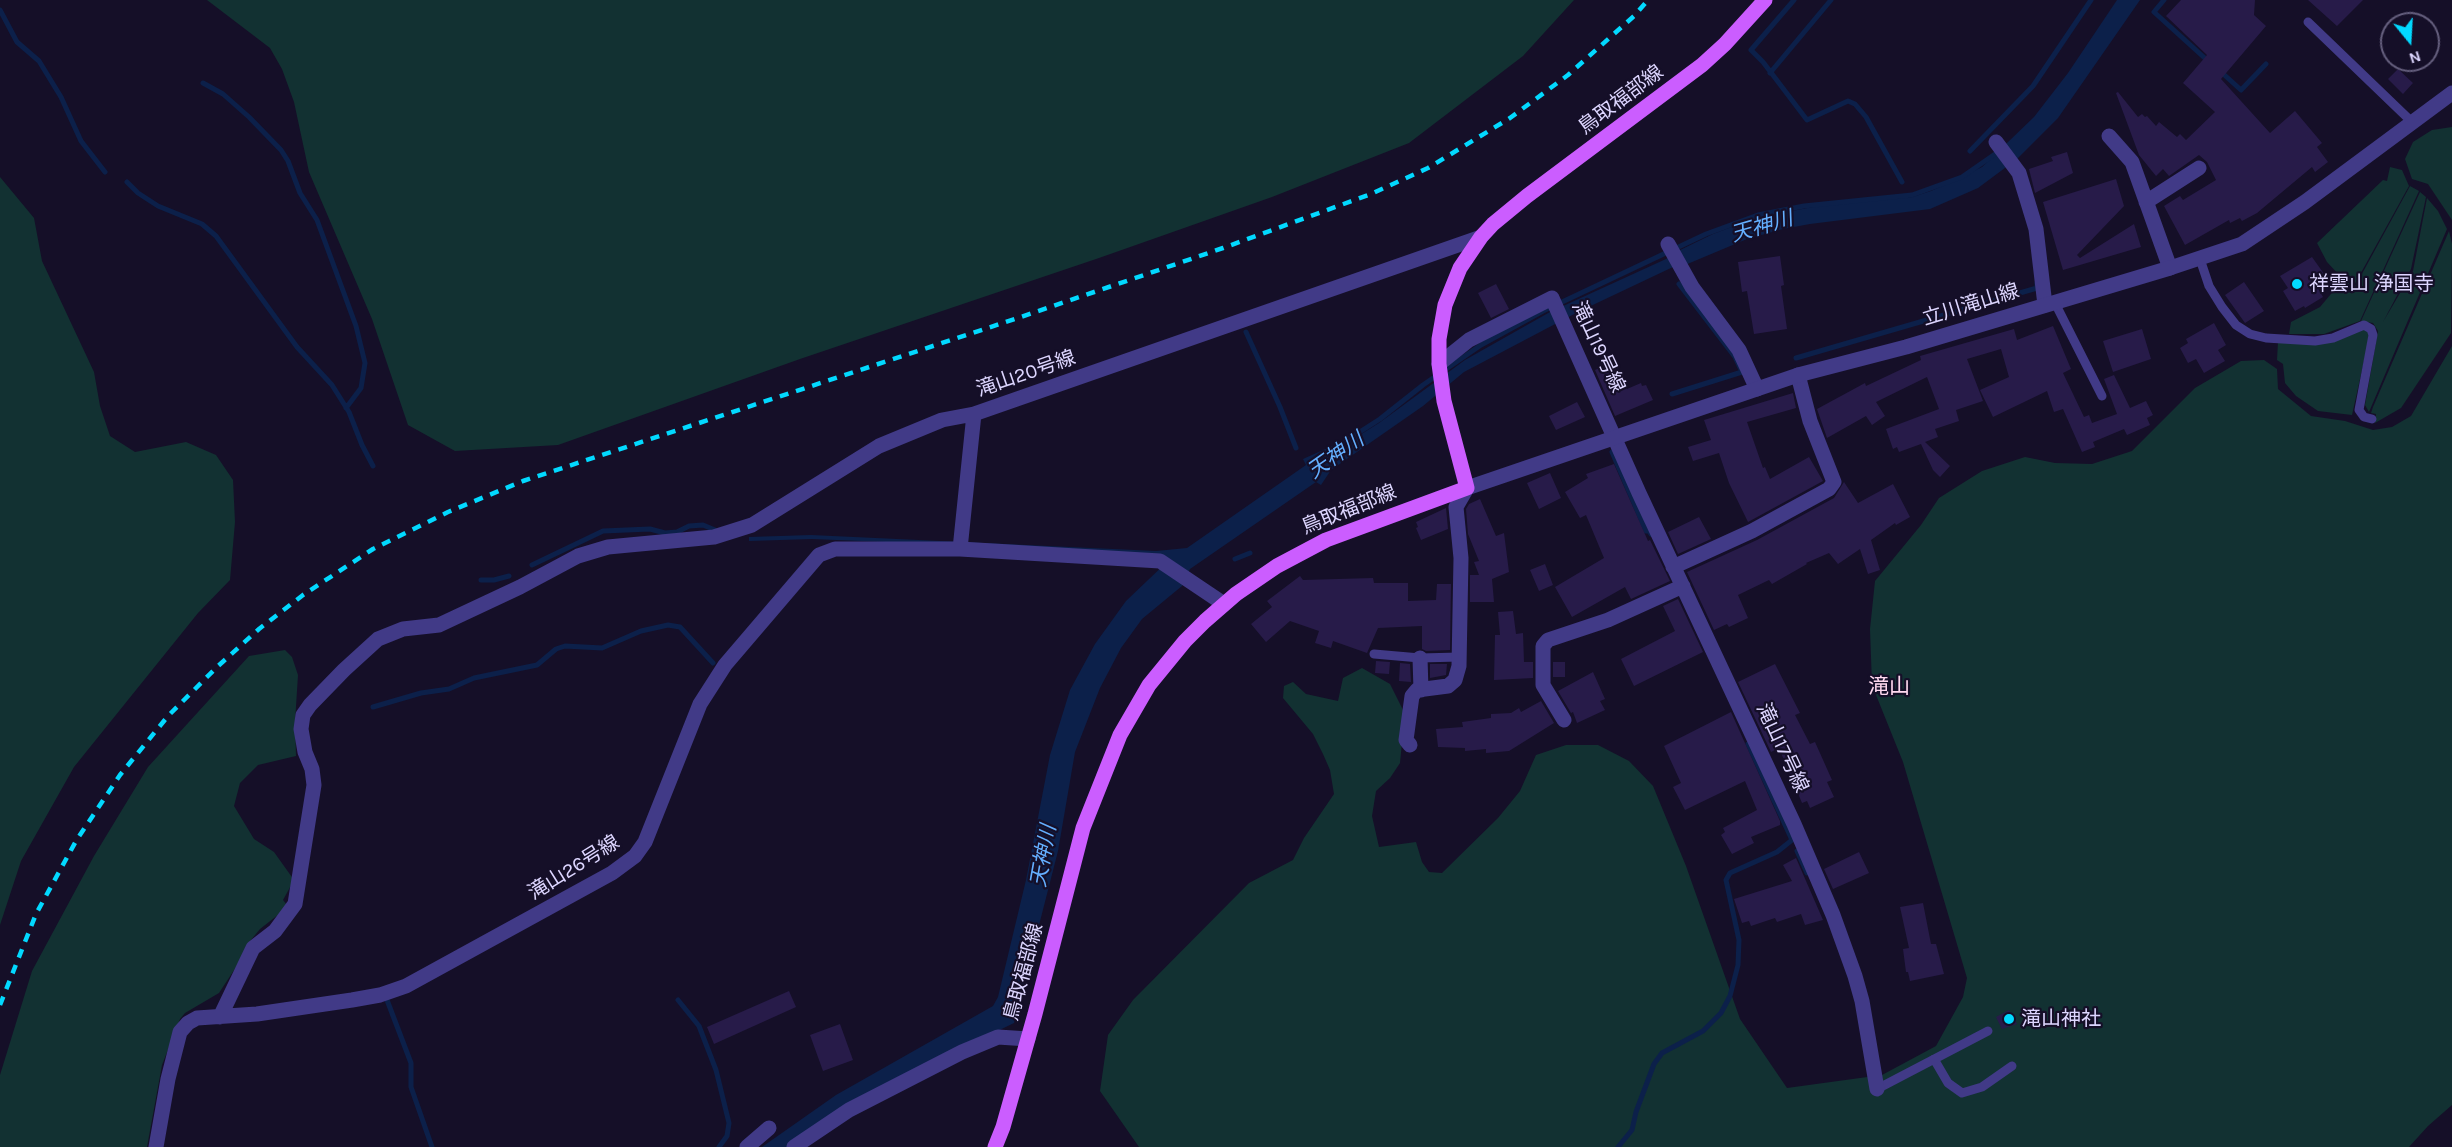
<!DOCTYPE html>
<html>
<head>
<meta charset="utf-8">
<style>
	body { margin:0 }
	#map { position:relative; width:2452px; height:1147px; overflow:hidden; background:#150f28; font-family:Karla,sans-serif }
	canvas { display:block }
	.north { position:absolute; left:2380px; top:12px; width:60px; height:60px; box-sizing:border-box; background:#150f28; border:2px solid #655f7e; border-radius:50%; rotate:162deg; font-size:16px; font-weight:700; line-height:24px; text-align:center; color:#ddd6ff }
	.north::after { content:''; display:block; margin:auto; width:21px; height:27px; background:#02d9ff; clip-path:polygon(50% 0,100% 100%,50% 72%,0 100%) }
</style>
</head>
<body>
<div id="map">
<canvas width="2452" height="1147"></canvas>
<div class="north">N</div>
</div>
<script>
const g = document.querySelector('canvas').getContext('2d');
g.lineJoin = 'round';
function paint(path, color) {
  g.fillStyle = color;
  g.fill(path, 'evenodd');
}
function poly(rows) {
  const path = new Path2D();
  for (const r of rows) {
    path.moveTo(r[0], r[1]);
    for (let i = 2; i < r.length; i += 2) path.lineTo(r[i], r[i + 1]);
  }
  return path;
}
function stroke(path, color, width, dash) {
  g.strokeStyle = color;
  g.lineWidth = width;
  g.lineCap = dash ? 'butt' : 'round';
  g.setLineDash(dash || []);
  g.stroke(path);
}
function write(font, color, halo, rows, align = 'center') {
  g.font = font + ' Karla,"Noto Sans JP",sans-serif';
  g.lineWidth = 4.5;
  g.setLineDash([]);
  g.textBaseline = 'middle';
  g.strokeStyle = halo;
  g.fillStyle = color;
  for (const [text, x, y, turn = 0] of rows) {
    g.save();
    g.translate(x, y);
    g.rotate((+turn || 0) * Math.PI / 180);
    g.textAlign = isNaN(turn) ? turn : align;
    if (halo) g.strokeText(text, 0, 0);
    g.fillText(text, 0, 0);
    g.restore();
  }
}
const green = poly([
	[207,0,1574,0,1523,56,1409,143,1272,197,1099,258,800,359,558,445,455,451,408,425,372,319,309,172,294,102,282,69,270,48],
	[2452,127,2452,220,2428,184,2412,179,2405,159,2413,142,2432,130],
	[2390,167,2402,170,2409,186,2352,289,2327,262,2317,243,2383,180,2387,181],
	[0,177,34,218,42,261,94,372,100,406,110,436,135,452,186,442,216,455,233,480,235,522,230,580,198,613,74,767,21,861,0,925],
	[2410,186,2419,191,2360,321,2324,334,2289,334,2291,322,2320,307,2336,288,2352,292],
	[2420,192,2426,197,2411,269,2383,322,2413,271,2427,198,2438,211,2447,229,2369,412,2365,405,2378,331,2373,323,2361,321],
	[2449,231,2452,244,2451,333,2401,408,2375,423,2376,414,2371,413,2373,407],
	[2360,330,2367,330,2370,334,2352,415,2318,411,2296,396,2285,383,2283,364,2277,360,2278,342,2302,344],
	[2452,346,2452,1105,2428,1126,2409,1147,1139,1147,1100,1091,1108,1035,1133,1000,1249,883,1293,860,1304,838,1334,794,1330,770,1323,754,1313,734,1283,698,1284,686,1293,682,1306,694,1338,701,1343,678,1362,668,1390,684,1403,710,1403,732,1400,763,1390,778,1376,791,1372,816,1379,847,1416,842,1422,862,1429,872,1442,873,1498,818,1520,791,1536,755,1566,745,1598,745,1629,761,1653,786,1686,866,1740,1019,1787,1088,1882,1075,1936,1046,1963,997,1967,978,1903,762,1872,685,1870,629,1875,581,1921,525,1939,498,1982,471,2025,457,2055,463,2092,464,2132,451,2195,388,2241,361,2264,360,2277,369,2278,389,2311,416,2345,421,2373,430,2392,427,2411,416],
	[285,650,292,657,298,675,295,722,296,756,258,765,240,783,234,806,254,839,274,852,294,880,283,900,287,905,283,911,260,929,246,946,238,964,219,993,185,1013,180,1019,162,1065,147,1147,0,1147,0,1075,32,971,94,856,148,767,249,656]
]);
const water = poly([
	[2117,0,2140,0,2058,118,2017,159,1978,188,1930,209,1810,224,1783,229,1747,239,1685,265,1673,267,1578,312,1464,372,1423,406,1331,470,1321,485,1316,482,1190,569,1182,586,1142,619,1121,648,1100,688,1075,752,1058,851,1014,1023,977,1041,787,1147,762,1147,836,1095,993,1006,998,997,1026,880,1050,755,1070,690,1095,644,1126,601,1169,560,909,543,812,539,749,541,749,537,811,535,1156,551,1187,548,1306,465,1303,459,1332,446,1336,450,1379,423,1465,360,1550,312,1666,259,1678,251,1713,234,1755,218,1828,204,1912,197,1931,191,1982,167,2034,117,2068,73]
]);
const stream = poly([
	[1794,0,1751,50,1763,62,1807,120,1848,101,1855,104,1866,117,1902,182],
	[2164,0,2154,12,2208,61],
	[0,10,17,42,39,61,61,97,81,141,105,172],
	[2220,71,2241,90,2266,64],
	[1770,73,1831,0],
	[203,83,223,94,249,117,281,150,288,161,300,193,317,220,356,326,365,363,361,388,346,408],
	[1970,151,2033,86,2091,0],
	[127,182,138,193,158,206,202,224,216,236,297,347,332,385,349,412,362,445,373,466],
	[1246,332,1280,407,1296,448],
	[1796,358,2037,288,2037,283],
	[1672,394,1742,372,1735,357,1679,284],
	[1330,451,1380,419,1423,385,1481,345,1543,311,1706,234,1758,215,1804,206,1912,195,1962,177,1998,152],
	[1612,452,1646,531,1649,531,1651,534],
	[1235,559,1250,553],
	[532,565,603,531,650,529,665,533,677,532,689,526,703,525,715,530],
	[481,580,494,580,509,576],
	[373,707,421,693,449,689,474,678,537,665,556,649,565,646,602,648,641,631,668,625,680,627,713,663],
	[1797,851,1807,873],
	[387,1000,411,1063,411,1087,432,1147],
	[678,1000,699,1026,716,1070,729,1123,727,1136,719,1147],
	[1618,1147,1632,1130,1636,1112,1654,1064,1662,1053,1703,1031,1721,1013,1730,996,1738,965,1739,940,1726,880,1730,873,1777,852,1792,840,1748,744]
]);
const building = poly([
	[2181,0,2255,0,2254,15,2266,26,2221,79,2270,133,2295,111,2322,143,2317,147,2328,162,2315,172,2312,167,2257,213,2242,221,2240,218,2230,223,2229,220,2185,245,2164,206,2180,196,2183,200,2216,180,2207,162,2199,155,2169,176,2163,169,2156,176,2139,155,2116,93,2118,92,2138,117,2142,114,2145,117,2147,116,2156,126,2159,122,2177,137,2180,134,2186,140,2215,112,2183,83,2207,55,2166,16],
	[2308,0,2363,0,2337,26],
	[2398,69,2413,83,2403,94,2388,79],
	[2067,152,2073,173,2035,193,2029,169,2053,161,2051,157],
	[2116,179,2124,206,2077,255,2080,258,2134,224,2141,247,2063,270,2043,202],
	[1780,256,1784,285,1781,286,1787,329,1754,334,1747,291,1742,292,1738,262],
	[2312,257,2327,278,2316,285,2323,297,2305,308,2304,306,2295,311,2283,291,2288,288,2280,276],
	[2244,282,2264,311,2245,323,2225,295],
	[1496,284,1509,309,1491,318,1478,293],
	[2214,323,2226,345,2218,350,2225,361,2204,373,2196,359,2188,363,2180,348,2188,343,2186,339],
	[2053,326,2071,369,2063,373,2084,417,2089,415,2092,423,2117,414,2104,379,2114,375,2130,408,2146,401,2153,415,2147,418,2150,425,2127,435,2124,429,2093,442,2095,447,2082,452,2063,409,2054,412,2047,391,1993,417,1980,390,2009,377,2001,349,1967,359,1983,401,1956,410,1959,421,1935,429,1938,437,1925,442,1950,466,1940,477,1933,470,1921,444,1899,452,1897,447,1893,449,1886,429,1939,409,1927,377,1876,402,1885,416,1872,425,1866,416,1827,438,1817,409,1865,383,1866,386,1921,360,1920,356,2014,329,2017,340],
	[2142,329,2151,359,2113,372,2103,341],
	[1615,361,1627,389,1641,383,1642,386,1646,385,1653,400,1615,416,1595,370],
	[1793,393,1796,408,1747,422,1763,468,1765,467,1770,479,1809,457,1823,481,1748,522,1729,483,1719,453,1693,461,1688,447,1711,440,1704,420],
	[1577,402,1585,417,1556,430,1549,416],
	[1614,464,1648,541,1650,540,1670,581,1631,599,1625,587,1572,617,1555,587,1604,558,1586,515,1580,518,1565,492,1588,478,1586,474],
	[1550,473,1561,498,1539,509,1527,483],
	[1844,482,1858,503,1893,484,1910,517,1896,525,1895,523,1871,540,1880,570,1868,574,1860,549,1838,564,1829,553,1806,563,1807,564,1772,584,1769,580,1738,595,1748,618,1729,627,1727,624,1714,630,1687,572,1757,540,1834,498],
	[1480,499,1496,536,1504,533,1509,572,1492,579,1494,602,1470,602,1470,575,1479,575,1474,562,1479,561,1468,534,1466,509,1469,504],
	[1446,508,1448,529,1421,540,1416,528,1418,527,1416,522],
	[1699,517,1711,539,1678,554,1668,532],
	[1545,564,1553,585,1539,591,1530,570],
	[1300,576,1303,580,1373,578,1374,583,1408,583,1408,601,1436,600,1437,584,1451,584,1450,650,1426,651,1422,649,1422,626,1378,628,1367,653,1333,641,1331,648,1315,643,1319,631,1290,621,1266,642,1251,624,1272,607,1267,601],
	[1678,599,1703,652,1634,686,1621,659,1675,631,1663,606],
	[1513,611,1516,634,1523,633,1524,662,1533,662,1533,678,1494,680,1495,635,1500,635,1498,612],
	[1376,661,1390,662,1389,674,1375,673],
	[1553,662,1565,662,1565,677,1553,677],
	[1400,663,1410,664,1411,682,1399,681],
	[1430,664,1447,664,1446,675,1430,678],
	[1775,664,1800,713,1795,715,1810,744,1815,742,1832,780,1827,782,1834,797,1810,808,1807,801,1802,803,1779,748,1771,752,1738,682],
	[1593,672,1605,699,1600,701,1605,710,1577,723,1573,712,1571,713,1558,691],
	[1541,701,1554,723,1509,751,1486,753,1486,749,1465,751,1465,748,1438,747,1436,729,1463,727,1462,722,1491,718,1491,714,1511,713,1519,708,1521,712],
	[1731,712,1780,821,1780,825,1751,837,1754,843,1732,854,1721,835,1725,832,1723,828,1757,810,1745,781,1685,810,1673,787,1681,783,1664,746],
	[1859,852,1869,873,1833,889,1824,869],
	[1796,858,1823,920,1805,925,1801,914,1777,922,1775,918,1751,926,1749,921,1742,923,1734,899,1792,881,1783,865],
	[1923,903,1931,944,1936,944,1944,974,1910,981,1908,972,1906,972,1903,949,1909,948,1900,907],
	[789,991,796,1007,714,1044,707,1027],
	[2009,1010,2017,1024,2002,1029,1996,1017],
	[840,1024,853,1060,823,1071,810,1035]
]);
const service = poly([
	[2308,22,2413,123],
	[2200,259,2209,286,2222,307,2236,325,2250,334,2266,338,2315,341,2333,338,2364,325,2371,329,2373,335,2359,410,2364,417,2372,419],
	[2054,301,2102,396],
	[1374,654,1420,658,1459,657],
	[1934,1059,1948,1083,1962,1093,1982,1087,2012,1066],
	[1877,1089,1988,1031]
]);
const minor = poly([
	[2109,136,2132,162,2170,268],
	[1996,142,2019,173,2036,229,2045,305],
	[2146,202,2199,168],
	[1668,244,1692,287,1739,350,1757,389],
	[1439,364,1469,340,1552,298,1639,493,1794,824,1833,915,1855,976,1862,1001,1877,1089],
	[1673,567,1752,531,1829,489,1834,482,1810,421,1798,375],
	[1224,604,1160,561,960,549,974,414,1481,237],
	[1420,658,1421,690],
	[1564,720,1543,685,1543,646,1548,640,1608,620,1683,586],
	[1410,745,1406,740,1412,696,1417,690,1448,686,1455,680,1459,666,1461,558,1456,507,1467,488],
	[220,1017,253,948,275,931,295,904,314,785,312,769,305,752,301,729,303,715,310,705,344,670,378,639,403,629,439,625,520,587,578,556,608,547,714,537,752,525,879,446,942,420,974,414],
	[156,1147,168,1079,180,1032,188,1023,197,1018,257,1014,352,1000,380,995,406,986,612,873,635,856,645,842,700,704,725,665,819,555,835,549,960,549],
	[747,1147,769,1128],
	[794,1147,849,1110,962,1052,998,1037,1028,1039]
]);
const tertiary = poly([
	[1467,488,1798,375,1906,347,2170,268,2242,244,2305,202,2452,93]
]);
const primary = poly([
	[995,1147,1003,1127,1035,1014,1083,828,1120,735,1149,685,1185,641,1205,621,1236,594,1277,566,1326,540,1467,488,1444,401,1439,364,1439,339,1445,305,1460,268,1481,237,1493,224,1527,196,1702,65,1725,44,1765,0]
]);
const rail = poly([
	[0,1005,36,914,76,841,120,775,168,716,217,667,259,629,303,595,373,549,448,512,523,481,1021,317,1223,248,1371,194,1428,168,1510,118,1568,75,1634,16,1648,0]
]);
const markers = [
	[2297,284,6,"#02d9ff"],
	[2009,1019,6,"#02d9ff"]
];
const streetNames = [
	["鳥取福部線",1621,100,-37],
	["立川滝山線",1971,305,-17],
	["滝山19号線",1598,347,65],
	["滝山20号線",1026,374,-19],
	["鳥取福部線",1349,510,-22],
	["滝山17号線",1782,748,65],
	["滝山26号線",574,868,-32],
	["鳥取福部線",1024,972,-75]
];
const poiNames = [
	["祥雲山 浄国寺",2309,284],
	["滝山神社",2021,1019]
];
const waterNames = [
	["天神川",1762,227,-16],
	["天神川",1336,456,-35],
	["天神川",1044,856,-80]
];
const neighbourhoodNames = [
	["滝山",1889,687]
];
paint(green, '#123132');
paint(water, '#0c204a');
stroke(stream, '#0c204a', 5);
paint(building, '#271b49');
stroke(service, '#413a87', 9);
stroke(minor, '#413a87', 15);
stroke(tertiary, '#413a87', 15);
stroke(primary, '#cb5dff', 15);
stroke(rail, '#02d9ff', 4.5, [9, 8]);
for (const [x, y, r, color] of markers) {
  const dot = new Path2D();
  dot.arc(x, y, r, 0, 2 * Math.PI);
  g.fillStyle = color;
  g.fill(dot);
  stroke(dot, '#150f28', 2);
}
write('20px', '#ddd6ff', '#150f28', streetNames);
write('20px', '#ddd6ff', '#150f28', poiNames, 'left');
write('italic 21px', '#64afff', '#150f28', waterNames);
write('21px', '#ffd8ef', '#150f28', neighbourhoodNames);
</script>
</body>
</html>
